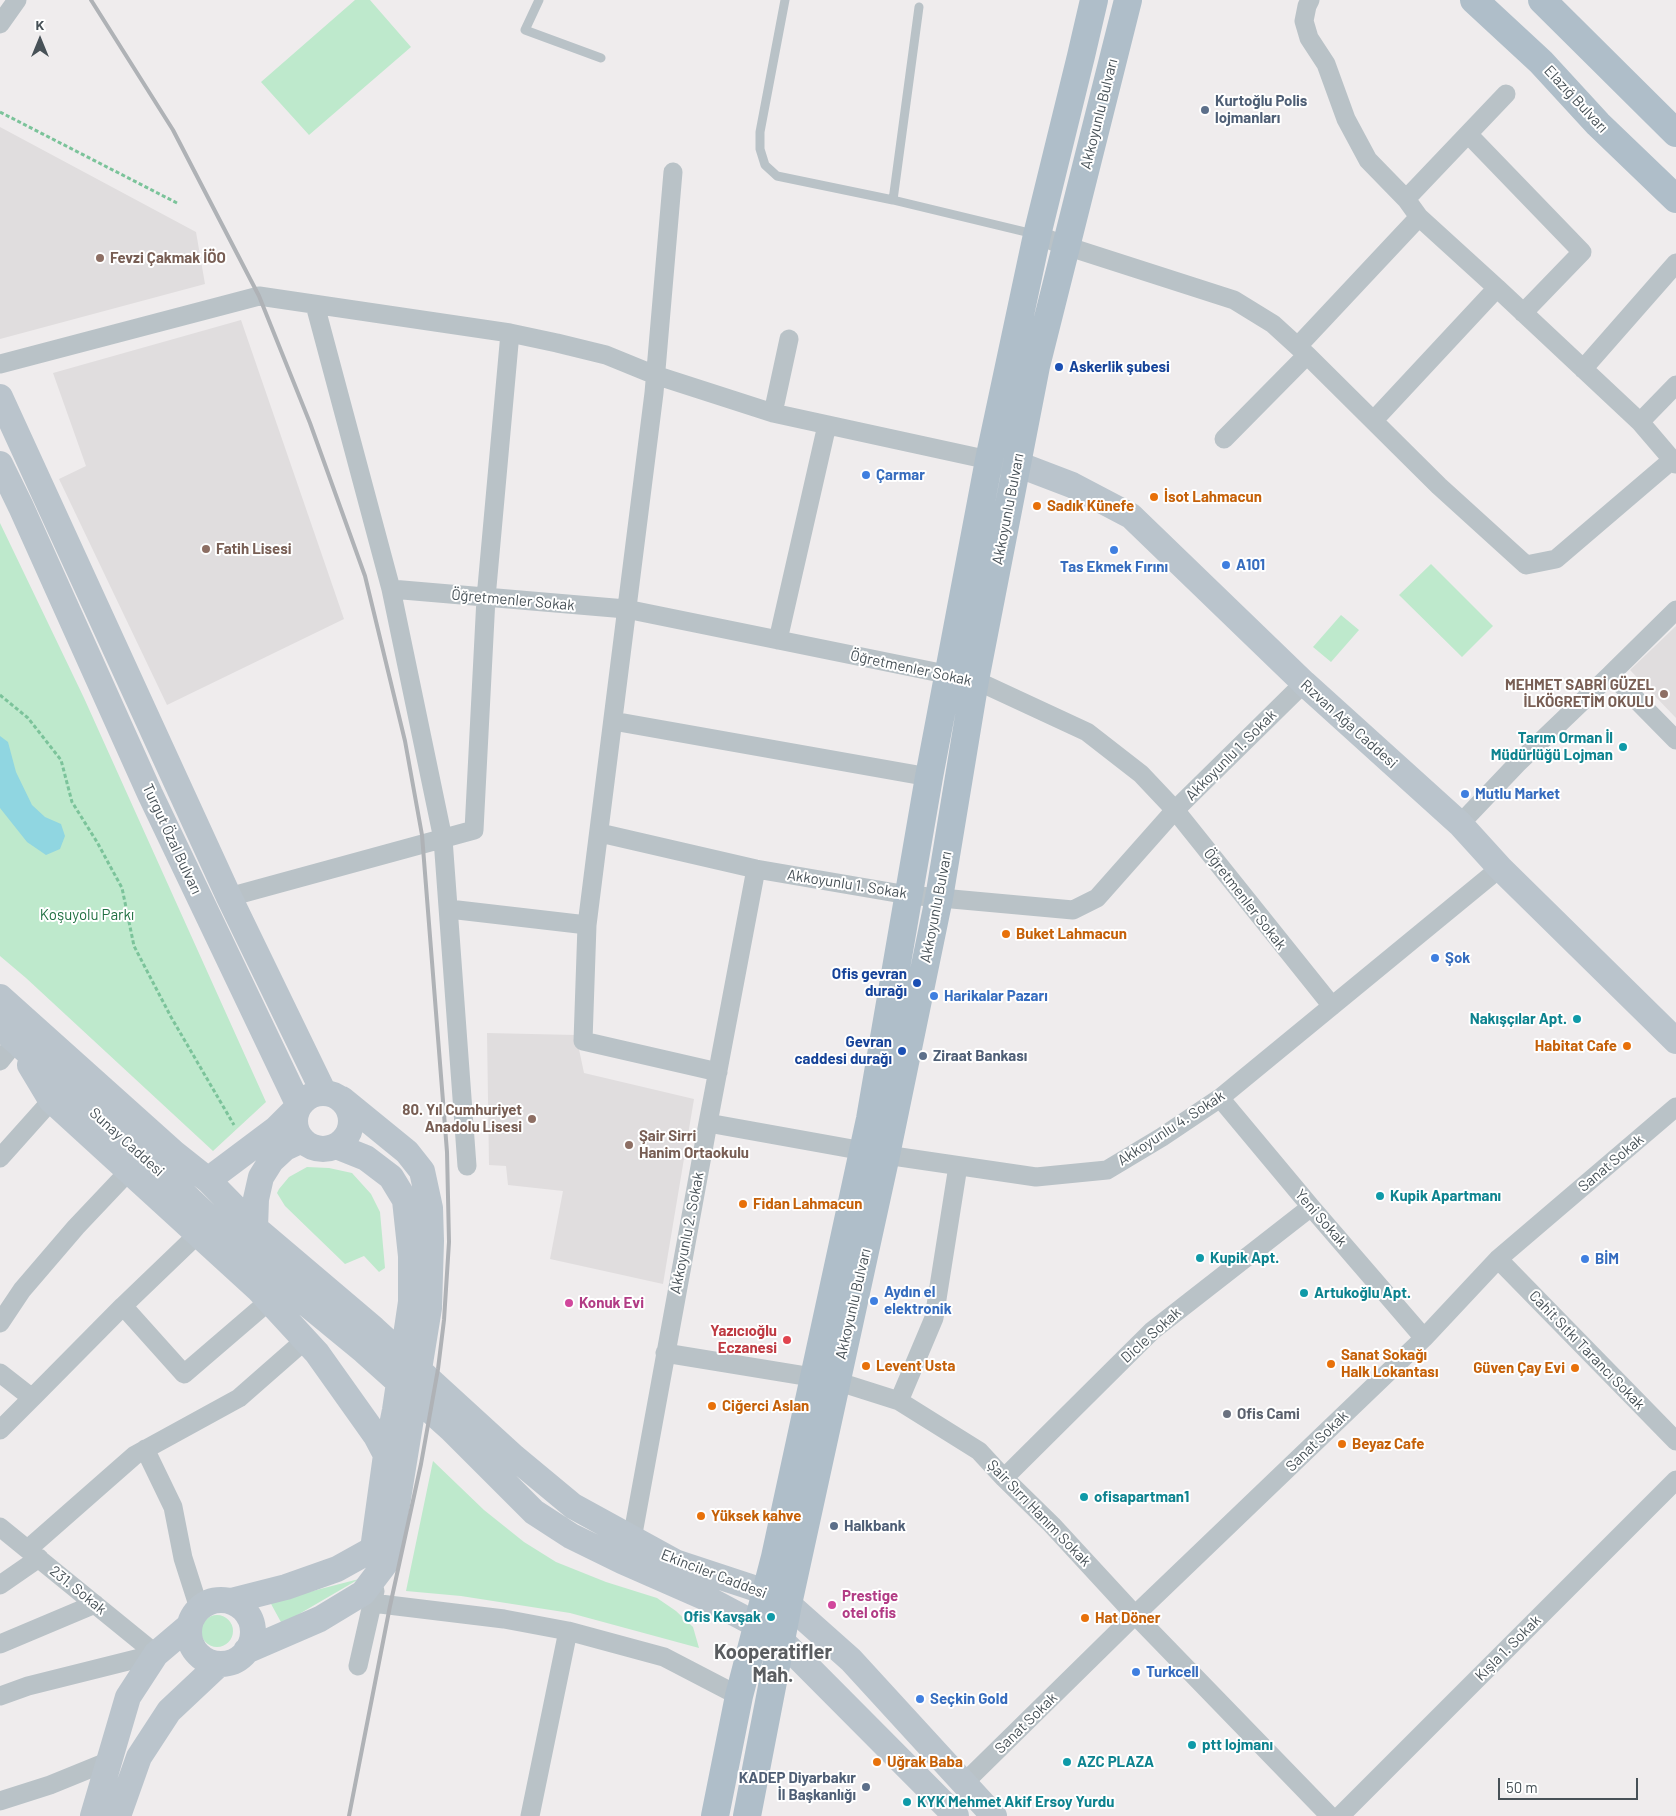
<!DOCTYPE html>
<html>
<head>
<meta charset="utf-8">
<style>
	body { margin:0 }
	#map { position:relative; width:1676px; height:1816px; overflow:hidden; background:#efeced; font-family:Barlow,sans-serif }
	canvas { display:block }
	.north { position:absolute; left:15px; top:15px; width:50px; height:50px; -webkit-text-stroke:4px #fff; paint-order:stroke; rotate:0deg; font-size:14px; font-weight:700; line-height:20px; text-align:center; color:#475157 }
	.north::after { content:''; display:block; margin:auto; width:18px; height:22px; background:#475157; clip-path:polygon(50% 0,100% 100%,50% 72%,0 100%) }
	.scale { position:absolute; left:1498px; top:1778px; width:140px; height:22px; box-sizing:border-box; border:2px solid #475157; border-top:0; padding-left:6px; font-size:15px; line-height:18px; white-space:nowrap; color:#475157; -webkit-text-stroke:4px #fff; paint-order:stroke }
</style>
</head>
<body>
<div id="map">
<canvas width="1676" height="1816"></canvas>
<div class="north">K</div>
<div class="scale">50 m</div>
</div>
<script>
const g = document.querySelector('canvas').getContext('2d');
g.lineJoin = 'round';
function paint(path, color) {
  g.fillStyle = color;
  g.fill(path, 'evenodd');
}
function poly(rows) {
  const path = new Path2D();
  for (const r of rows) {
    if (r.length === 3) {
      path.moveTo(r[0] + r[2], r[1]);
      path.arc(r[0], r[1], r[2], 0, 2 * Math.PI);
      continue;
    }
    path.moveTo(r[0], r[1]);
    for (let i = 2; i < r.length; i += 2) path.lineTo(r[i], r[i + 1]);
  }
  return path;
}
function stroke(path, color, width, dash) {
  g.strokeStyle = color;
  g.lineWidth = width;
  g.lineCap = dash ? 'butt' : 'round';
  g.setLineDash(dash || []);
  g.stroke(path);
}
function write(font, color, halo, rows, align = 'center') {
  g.font = font + ' Barlow,sans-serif';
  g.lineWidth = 4;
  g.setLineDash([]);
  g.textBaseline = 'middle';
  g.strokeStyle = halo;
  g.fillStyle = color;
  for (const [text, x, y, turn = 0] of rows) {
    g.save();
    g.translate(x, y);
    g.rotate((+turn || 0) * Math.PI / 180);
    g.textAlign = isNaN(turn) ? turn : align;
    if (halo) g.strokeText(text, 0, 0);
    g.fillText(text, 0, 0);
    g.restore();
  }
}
const education = poly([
	[0,127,196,232,205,284,0,339],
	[241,320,344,619,167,705,59,479,86,466,53,373],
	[1676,626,1676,718,1630,670],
	[487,1033,576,1035,584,1073,694,1099,663,1284,550,1259,563,1191,508,1185,506,1166,489,1165]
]);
const green = poly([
	[355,0,370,0,411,47,309,135,261,82],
	[0,523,84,698,266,1102,213,1151,26,978,0,956],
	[1431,564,1493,626,1462,657,1399,595],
	[1341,615,1359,630,1331,662,1313,647],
	[307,1167,329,1168,352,1173,371,1194,380,1212,385,1268,379,1272,364,1256,345,1264,285,1206,277,1193,279,1189,289,1177],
	[433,1461,484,1510,524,1542,556,1562,606,1582,657,1598,676,1611,693,1627,699,1648,570,1613,461,1596,406,1591],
	[359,1579,282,1624,270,1602],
	[217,1631,16]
]);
const water = poly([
	[0,736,8,742,16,772,32,805,45,817,61,824,65,836,60,849,46,855,27,842,0,808]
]);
const path = poly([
	[0,112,177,203],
	[0,695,28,718,61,760,72,802,97,842,122,888,134,946,171,1017,234,1125]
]);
const lane = poly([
	[539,0,525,30,601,58],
	[785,0,760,132,760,149,765,165,777,176,893,200,1034,234],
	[893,200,919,7]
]);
const street = poly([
	[1310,0,1307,6,1304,21,1309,38,1326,64,1346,119,1368,160,1406,199,1419,217,1497,288],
	[0,24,17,0],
	[1468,134,1582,252,1523,313],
	[673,172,654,393,587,925,583,1041,718,1072],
	[1406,199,1506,94],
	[1037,235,1066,246,1234,300,1273,324,1307,355,1439,486,1526,565,1556,559,1672,460],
	[315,305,391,589,443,839,467,1166],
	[1298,346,1419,217],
	[0,364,259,296,510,333,557,343,606,355,655,375,773,413,989,460],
	[1583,369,1676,263],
	[773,413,789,339],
	[1374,420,1497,288,1640,422,1676,464],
	[1640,422,1676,385],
	[1224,439,1307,355],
	[391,589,626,609,975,680,1087,732,1141,774,1175,810,1332,1006],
	[1676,610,1611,674,1676,740],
	[778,640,827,425],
	[613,721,929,777],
	[1460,824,1517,764,1611,674],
	[600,833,756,869,908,895,1073,910,1097,898,1175,810,1304,683],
	[229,897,474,830,486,598,510,333],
	[449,909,587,925],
	[0,1061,16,1041],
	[1220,1098,1311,1207,1424,1338],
	[708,1123,886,1155,1036,1177,1107,1170,1162,1137,1220,1098,1500,868],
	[0,1158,59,1092],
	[1498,1259,1676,1441],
	[123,1306,184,1374,269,1301],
	[0,1323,22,1290,76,1227,129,1171],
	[665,1353,836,1381,899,1401,979,1451,1004,1478,1052,1525,1135,1615,1330,1816],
	[0,1373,32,1398,0,1430],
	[32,1398,123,1306,198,1234],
	[899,1401,934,1318,958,1166],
	[145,1449,173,1507,183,1558,199,1608],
	[1004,1478,1152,1331,1311,1207],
	[0,1527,156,1654],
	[632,1539,708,1123,756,869],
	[28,1549,135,1455,239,1398,304,1341],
	[0,1585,39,1558],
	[372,1603,504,1619,568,1631,664,1657,739,1696],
	[0,1644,95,1604],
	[358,1666,375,1591],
	[0,1696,28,1686,156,1654],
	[964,1783,1135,1615,1424,1338,1498,1259,1676,1107],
	[0,1801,50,1785,109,1761],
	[530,1816,568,1631],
	[1340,1816,1676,1480]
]);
const secondary = poly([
	[0,397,229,897,324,1093],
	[996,461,1017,464,1072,485,1131,516,1304,683,1460,824,1500,868,1676,1041],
	[0,464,21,507,150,794,299,1106,276,1129,208,1180],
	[0,997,174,1153,208,1180,255,1228,374,1329,514,1457,573,1506,675,1562,766,1592,788,1604,851,1660,994,1816],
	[0,1027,164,1175,252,1259,364,1351,451,1429,534,1512,571,1536,622,1561,704,1597,757,1625,781,1640,956,1816],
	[30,1065,51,1100,259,1290,317,1353,376,1436,386,1455],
	[323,1121,28],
	[255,1228,256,1199,261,1177,271,1161,285,1148,302,1140],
	[221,1632,32],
	[231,1601,286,1587,337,1569,373,1549,386,1455,395,1410,411,1302,411,1256,405,1200,391,1177,366,1158,336,1146],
	[246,1651,320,1619,363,1593,388,1560,429,1308,431,1241,430,1208,422,1171,407,1152,342,1099],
	[93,1816,128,1697,156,1654,189,1626],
	[118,1816,139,1757,169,1711,219,1664]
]);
const primary = poly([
	[1474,0,1541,62,1598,124,1676,199],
	[1542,0,1676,133],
	[715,1816,739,1696,775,1557,870,1119,929,777,989,460,1037,235,1081,56,1094,0],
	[747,1816,788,1604,886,1155,939,898,975,680,1036,366,1128,0]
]);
const rail = poly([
	[91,0,173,130,259,296,310,423,365,576,405,741,422,835,447,1152,449,1242,444,1320,438,1369,421,1464,390,1606,349,1816]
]);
const markers = [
	[1205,110,5,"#5c6f8a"],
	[100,258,5,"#8d6e63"],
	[1059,367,5,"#1a4fb4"],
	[866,475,5,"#3f7fe0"],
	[1154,497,5,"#e8710a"],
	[1037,506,5,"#e8710a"],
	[206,549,5,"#8d6e63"],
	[1114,550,5,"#3f7fe0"],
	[1226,565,5,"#3f7fe0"],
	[1664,694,5,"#8d6e63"],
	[1623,747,5,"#0f9aa8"],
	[1465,794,5,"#3f7fe0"],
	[1006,934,5,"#e8710a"],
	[1435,958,5,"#3f7fe0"],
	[917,983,5,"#1a4fb4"],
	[934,996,5,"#3f7fe0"],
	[1577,1019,5,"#0f9aa8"],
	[1627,1046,5,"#e8710a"],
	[902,1051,5,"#1a4fb4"],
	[923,1056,5,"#5c6f8a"],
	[532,1119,5,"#8d6e63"],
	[629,1145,5,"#8d6e63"],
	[1380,1196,5,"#0f9aa8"],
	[743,1204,5,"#e8710a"],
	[1200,1258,5,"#0f9aa8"],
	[1585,1259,5,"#3f7fe0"],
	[1304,1293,5,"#0f9aa8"],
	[874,1301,5,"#3f7fe0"],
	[569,1303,5,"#d1479c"],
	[787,1340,5,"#e0444e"],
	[1331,1364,5,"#e8710a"],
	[866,1366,5,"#e8710a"],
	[1575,1368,5,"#e8710a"],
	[712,1406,5,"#e8710a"],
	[1227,1414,5,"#6b7280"],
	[1342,1444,5,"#e8710a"],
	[1084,1497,5,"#0f9aa8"],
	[701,1516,5,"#e8710a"],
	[834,1526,5,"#5c6f8a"],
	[832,1605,5,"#d1479c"],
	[771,1617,5,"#0f9aa8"],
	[1085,1618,5,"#e8710a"],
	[1136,1672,5,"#3f7fe0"],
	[920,1699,5,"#3f7fe0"],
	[1192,1745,5,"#0f9aa8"],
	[877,1762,5,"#e8710a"],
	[1067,1762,5,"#0f9aa8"],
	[866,1787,5,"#5c6f8a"],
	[907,1802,5,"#0f9aa8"]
];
const streetNames = [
	["Elazığ Bulvarı",1576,99,47],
	["Akkoyunlu Bulvarı",1099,114,-76],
	["Akkoyunlu Bulvarı",1008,509,-79],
	["Öğretmenler Sokak",513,600,5],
	["Öğretmenler Sokak",911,668,12],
	["Rızvan Ağa Caddesi",1349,724,42],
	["Akkoyunlu 1. Sokak",1231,755,-45],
	["Turgut Özal Bulvarı",172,839,65],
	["Akkoyunlu 1. Sokak",847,884,9],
	["Öğretmenler Sokak",1245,899,52],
	["Akkoyunlu Bulvarı",936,907,-79],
	["Akkoyunlu 4. Sokak",1171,1128,-33],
	["Sunay Caddesi",127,1142,42],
	["Sanat Sokak",1611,1163,-40],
	["Yeni Sokak",1321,1218,49],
	["Akkoyunlu 2. Sokak",687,1233,-79],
	["Akkoyunlu Bulvarı",853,1304,-77],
	["Dicle Sokak",1151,1335,-42],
	["Cahit Sıtkı Tarancı Sokak",1587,1350,46],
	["Sanat Sokak",1317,1441,-44],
	["Şair Sırrı Hanım Sokak",1039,1513,46],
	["Ekinciler Caddesi",714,1574,21],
	["231. Sokak",78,1590,39],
	["Kışla 1. Sokak",1508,1648,-45],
	["Sanat Sokak",1026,1723,-44]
];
const serviceNames = [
	["Kurtoğlu Polis",1215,101],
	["lojmanları",1215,118],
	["Ziraat Bankası",933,1056],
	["Halkbank",844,1526],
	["KADEP Diyarbakır",856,1778,"right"],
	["İl Başkanlığı",856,1795,"right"]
];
const educationNames = [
	["Fevzi Çakmak İÖO",110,258],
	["Fatih Lisesi",216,549],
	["MEHMET SABRİ GÜZEL",1654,685,"right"],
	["İLKÖGRETİM OKULU",1654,702,"right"],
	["80. Yıl Cumhuriyet",522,1110,"right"],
	["Anadolu Lisesi",522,1127,"right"],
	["Şair Sirri",639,1136],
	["Hanim Ortaokulu",639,1153]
];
const transitNames = [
	["Askerlik şubesi",1069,367,"left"],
	["Ofis gevran",907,974],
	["durağı",907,991],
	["Gevran",892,1042],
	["caddesi durağı",892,1059]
];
const shopNames = [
	["Çarmar",876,475],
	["A101",1236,565],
	["Tas Ekmek Fırını",1114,567,"center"],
	["Mutlu Market",1475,794],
	["Şok",1445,958],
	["Harikalar Pazarı",944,996],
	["BİM",1595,1259],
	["Aydın el",884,1292],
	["elektronik",884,1309],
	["Turkcell",1146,1672],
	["Seçkin Gold",930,1699]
];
const foodNames = [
	["İsot Lahmacun",1164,497],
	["Sadık Künefe",1047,506],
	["Buket Lahmacun",1016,934],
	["Habitat Cafe",1617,1046,"right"],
	["Fidan Lahmacun",753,1204],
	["Sanat Sokağı",1341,1355],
	["Halk Lokantası",1341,1372],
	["Levent Usta",876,1366],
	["Güven Çay Evi",1565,1368,"right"],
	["Ciğerci Aslan",722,1406],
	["Beyaz Cafe",1352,1444],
	["Yüksek kahve",711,1516],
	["Hat Döner",1095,1618],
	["Uğrak Baba",887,1762]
];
const cultureNames = [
	["Tarım Orman İl",1613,738,"right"],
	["Müdürlüğü Lojman",1613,755,"right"],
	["Nakışçılar Apt.",1567,1019,"right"],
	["Kupik Apartmanı",1390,1196],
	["Kupik Apt.",1210,1258],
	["Artukoğlu Apt.",1314,1293],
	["ofisapartman1",1094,1497],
	["Ofis Kavşak",761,1617,"right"],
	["ptt lojmanı",1202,1745],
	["AZC PLAZA",1077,1762],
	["KYK Mehmet Akif Ersoy Yurdu",917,1802]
];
const parkNames = [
	["Koşuyolu Parkı",87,915]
];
const hotelNames = [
	["Konuk Evi",579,1303],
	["Prestige",842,1596],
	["otel ofis",842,1613]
];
const healthNames = [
	["Yazıcıoğlu",777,1331],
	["Eczanesi",777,1348]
];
const worshipNames = [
	["Ofis Cami",1237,1414]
];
const districtNames = [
	["Kooperatifler",773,1652],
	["Mah.",773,1675]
];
paint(education, '#e0ddde');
paint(green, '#bee9cc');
paint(water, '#90d6e1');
stroke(path, '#7bc39a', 3, [4, 2.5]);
stroke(lane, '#b9c2c7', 9);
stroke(street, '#b9c2c7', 19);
stroke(secondary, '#bac4cc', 26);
stroke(primary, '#afbec9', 28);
stroke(rail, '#afb2b6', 4);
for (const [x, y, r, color] of markers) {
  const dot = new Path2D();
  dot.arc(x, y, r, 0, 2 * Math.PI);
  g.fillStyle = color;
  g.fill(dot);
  stroke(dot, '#fff', 2);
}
write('15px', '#475157', '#fff', streetNames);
write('bold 15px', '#4e5e75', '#fff', serviceNames, 'left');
write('bold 15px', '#785e54', '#fff', educationNames, 'left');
write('bold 15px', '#164399', '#fff', transitNames, 'right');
write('bold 15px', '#366cbe', '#fff', shopNames, 'left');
write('bold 15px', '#c56008', '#fff', foodNames, 'left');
write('bold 15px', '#0d838f', '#fff', cultureNames, 'left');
write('15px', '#207042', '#fff', parkNames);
write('bold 15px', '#b23c85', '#fff', hotelNames, 'left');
write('bold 15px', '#be3a42', '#fff', healthNames, 'right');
write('bold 15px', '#5b616d', '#fff', worshipNames, 'left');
write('bold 20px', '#5a5d60', '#fff', districtNames);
</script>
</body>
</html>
